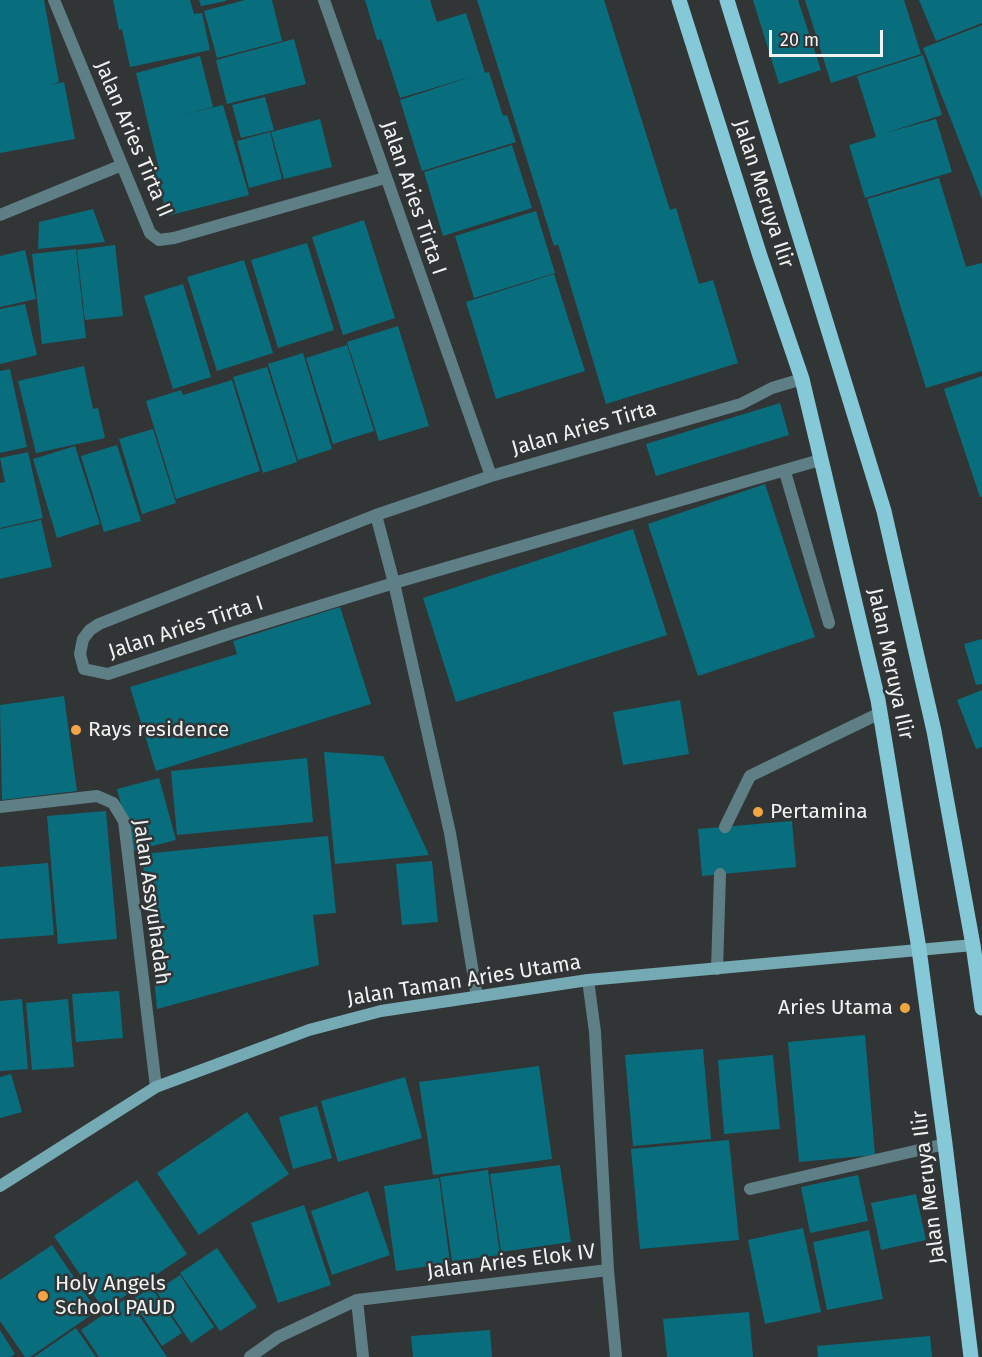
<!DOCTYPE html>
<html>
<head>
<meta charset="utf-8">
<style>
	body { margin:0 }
	#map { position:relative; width:982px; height:1357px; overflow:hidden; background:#323536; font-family:"Fira Sans",sans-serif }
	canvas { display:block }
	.scale { position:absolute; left:769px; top:30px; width:114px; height:27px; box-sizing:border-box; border:3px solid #f0f2f2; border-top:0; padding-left:8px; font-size:18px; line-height:21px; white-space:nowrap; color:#f0f2f2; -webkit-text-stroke:4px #323536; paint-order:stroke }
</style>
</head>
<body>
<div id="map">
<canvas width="982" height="1357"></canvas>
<div class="scale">20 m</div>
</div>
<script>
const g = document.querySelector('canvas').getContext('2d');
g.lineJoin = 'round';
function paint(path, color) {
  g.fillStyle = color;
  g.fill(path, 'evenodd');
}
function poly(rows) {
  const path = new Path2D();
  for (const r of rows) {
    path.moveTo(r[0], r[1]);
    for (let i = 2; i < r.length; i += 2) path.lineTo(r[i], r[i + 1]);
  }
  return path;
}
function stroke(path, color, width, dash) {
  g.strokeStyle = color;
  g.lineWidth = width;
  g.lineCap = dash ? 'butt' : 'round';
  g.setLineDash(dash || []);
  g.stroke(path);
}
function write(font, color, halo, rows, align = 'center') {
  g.font = font + ' "Fira Sans",sans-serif';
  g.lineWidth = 5;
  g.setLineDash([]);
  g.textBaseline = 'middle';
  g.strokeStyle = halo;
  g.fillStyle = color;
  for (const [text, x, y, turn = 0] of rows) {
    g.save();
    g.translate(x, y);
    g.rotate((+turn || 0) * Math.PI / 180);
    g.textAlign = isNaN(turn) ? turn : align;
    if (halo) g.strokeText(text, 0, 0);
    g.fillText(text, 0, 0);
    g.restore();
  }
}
const building = poly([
	[0,0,44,0,59,82,51,85,64,82,75,139,0,153],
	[113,0,190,0,194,14,202,13,210,50,130,67,122,29,119,30],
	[199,0,226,0,226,1,201,6],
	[245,0,272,0,282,41,217,58,204,11],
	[365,0,430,0,437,22,466,13,485,73,489,72,503,116,507,115,516,142,422,171,400,100,473,76,400,98,381,39,377,40],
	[477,0,604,0,670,210,676,208,699,284,713,280,738,363,606,404,558,244,554,246],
	[753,0,798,0,821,70,779,84],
	[805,0,904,0,921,54,831,83],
	[919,0,982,0,982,23,936,41],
	[982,25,982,199,923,48],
	[294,39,306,84,227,104,216,60],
	[923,55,942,115,885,133,936,119,952,172,865,198,849,145,876,137,857,76],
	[200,56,213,107,179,116,223,105,249,195,167,216,154,166,158,165,136,73],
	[265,97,274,130,241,138,232,105],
	[320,119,332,167,284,179,271,132],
	[270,132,282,179,249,188,237,141],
	[512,145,532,208,443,236,424,172],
	[939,178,966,267,982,263,982,371,926,388,867,199],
	[93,209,105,242,38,249,39,222],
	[536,211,555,273,474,298,455,236],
	[364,220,395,318,343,335,312,237],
	[307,243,334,330,278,348,251,260],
	[115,245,123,316,85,320,77,250],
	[76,249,86,338,42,344,32,254],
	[25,250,36,299,0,307,0,256],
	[244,260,273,353,217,371,187,277],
	[554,274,585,371,496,399,466,302],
	[183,284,211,377,173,389,144,296],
	[25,304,37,355,0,364,0,309],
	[398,326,429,426,379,441,347,342],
	[347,345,374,431,333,444,306,358],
	[303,353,332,449,298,460,268,364],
	[84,366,93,409,98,408,105,438,36,453,18,381],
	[267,367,297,462,263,473,233,377],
	[10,369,27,447,0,453,0,371],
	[982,376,982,497,980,497,944,389],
	[232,380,260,471,176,499,146,401,181,390,183,395],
	[780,403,789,435,656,476,646,444],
	[153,429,176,503,142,514,119,439],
	[117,445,141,521,104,532,81,456],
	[75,446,100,524,57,538,33,459],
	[28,452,43,518,0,528,0,483,5,482,0,458],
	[765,484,815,637,698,676,648,524],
	[41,520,52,567,0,579,0,529],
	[633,529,667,635,456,702,423,598],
	[340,607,371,704,156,771,130,687,237,654,233,641],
	[982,639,982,684,976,685,964,644],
	[982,690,982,747,976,749,957,700],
	[64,696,77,791,2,800,0,705],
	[680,700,689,754,623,765,613,712],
	[324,752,383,756,429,855,335,864],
	[307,758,313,822,177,835,171,771],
	[159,778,176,840,133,851,117,789],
	[106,811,117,939,58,944,47,816],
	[792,821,796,867,702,876,698,829],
	[328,836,336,913,313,915,319,965,157,1009,142,854],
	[432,861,438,922,402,925,396,864],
	[48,863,54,935,0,939,0,867],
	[119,991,123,1038,76,1042,72,994],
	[22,999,28,1069,0,1071,0,1001],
	[68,999,74,1067,32,1070,26,1003],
	[865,1035,875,1155,799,1162,788,1042],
	[703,1049,711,1139,633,1146,625,1055],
	[773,1055,780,1129,724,1134,718,1060],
	[539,1066,552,1159,433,1175,419,1082],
	[11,1074,22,1112,0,1118,0,1077],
	[405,1077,422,1138,338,1162,321,1101],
	[317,1106,332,1158,293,1169,279,1117],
	[247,1112,289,1174,199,1235,157,1173],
	[729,1140,739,1240,640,1249,631,1149],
	[560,1165,571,1242,501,1252,490,1174],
	[488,1170,500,1255,452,1261,440,1177],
	[858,1175,868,1221,810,1233,801,1187],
	[439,1178,450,1263,396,1271,384,1186],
	[137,1180,187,1254,104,1310,54,1236],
	[368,1191,390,1255,332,1275,311,1211],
	[916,1194,926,1240,881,1250,871,1203],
	[304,1205,331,1285,278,1303,251,1223],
	[803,1228,821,1312,765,1324,748,1240],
	[869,1230,883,1299,827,1310,813,1242],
	[52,1245,97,1311,30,1357,25,1357,0,1321,0,1280],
	[217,1248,257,1307,220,1331,180,1273],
	[180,1275,214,1327,191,1343,156,1291],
	[151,1287,182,1333,162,1346,132,1300],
	[127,1298,167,1357,99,1357,81,1330],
	[749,1312,753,1357,667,1357,663,1319],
	[76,1328,96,1357,34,1357],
	[0,1330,15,1354,11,1357,0,1357],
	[490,1330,492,1357,413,1357,411,1336],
	[930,1336,932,1357,818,1357,817,1346]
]);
const lane = poly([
	[725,827,750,776,880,713],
	[717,969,720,874]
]);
const street = poly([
	[54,0,150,233,159,240,174,238,385,178],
	[324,0,491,476],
	[0,215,122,165],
	[802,379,772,388,741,404,491,476,376,515,99,624,90,630,83,639,80,654,84,669,108,674,235,632,394,583,820,460],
	[785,472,829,623],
	[376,515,394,583,450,833,477,997],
	[0,807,97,796,113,803,124,821,156,1087],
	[588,980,595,1032,608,1270,616,1357],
	[750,1189,945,1144],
	[357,1300,363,1357],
	[250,1357,278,1337,357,1300,608,1270]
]);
const secondary = poly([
	[0,1186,156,1087,309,1030,381,1011,588,980,973,945]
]);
const primary = poly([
	[679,0,760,256,802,379,878,700,919,949,945,1144,971,1357],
	[727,0,884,511,934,731,973,945,982,1008]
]);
const markers = [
	[76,730,6,"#f2a542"],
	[758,812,6,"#f2a542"],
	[905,1008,6,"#f2a542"],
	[43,1296,6,"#f2a542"]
];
const streetNames = [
	["Jalan Aries Tirta II",133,139,67],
	["Jalan Meruya Ilir",763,194,72],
	["Jalan Aries Tirta I",413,198,71],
	["Jalan Aries Tirta",584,429,-16],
	["Jalan Aries Tirta I",186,628,-18],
	["Jalan Meruya Ilir",890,664,78],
	["Jalan Assyuhadah",151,902,82],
	["Jalan Taman Aries Utama",464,981,-9],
	["Jalan Meruya Ilir",929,1187,-97],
	["Jalan Aries Elok IV",511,1262,-7]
];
const poiNames = [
	["Rays residence",88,730],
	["Pertamina",770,812],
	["Aries Utama",893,1008,"right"],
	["Holy Angels",55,1284],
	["School PAUD",55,1308]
];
paint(building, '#086e7e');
stroke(lane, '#5f7f86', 12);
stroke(street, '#5f7f86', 12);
stroke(secondary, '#75a9b4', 12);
stroke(primary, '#85c9d8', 15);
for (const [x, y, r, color] of markers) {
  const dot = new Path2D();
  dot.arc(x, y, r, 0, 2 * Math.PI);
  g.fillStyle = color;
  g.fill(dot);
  stroke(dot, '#323536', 2);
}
write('21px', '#f0f2f2', '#323536', streetNames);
write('21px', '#f0f2f2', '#323536', poiNames, 'left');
</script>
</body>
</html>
